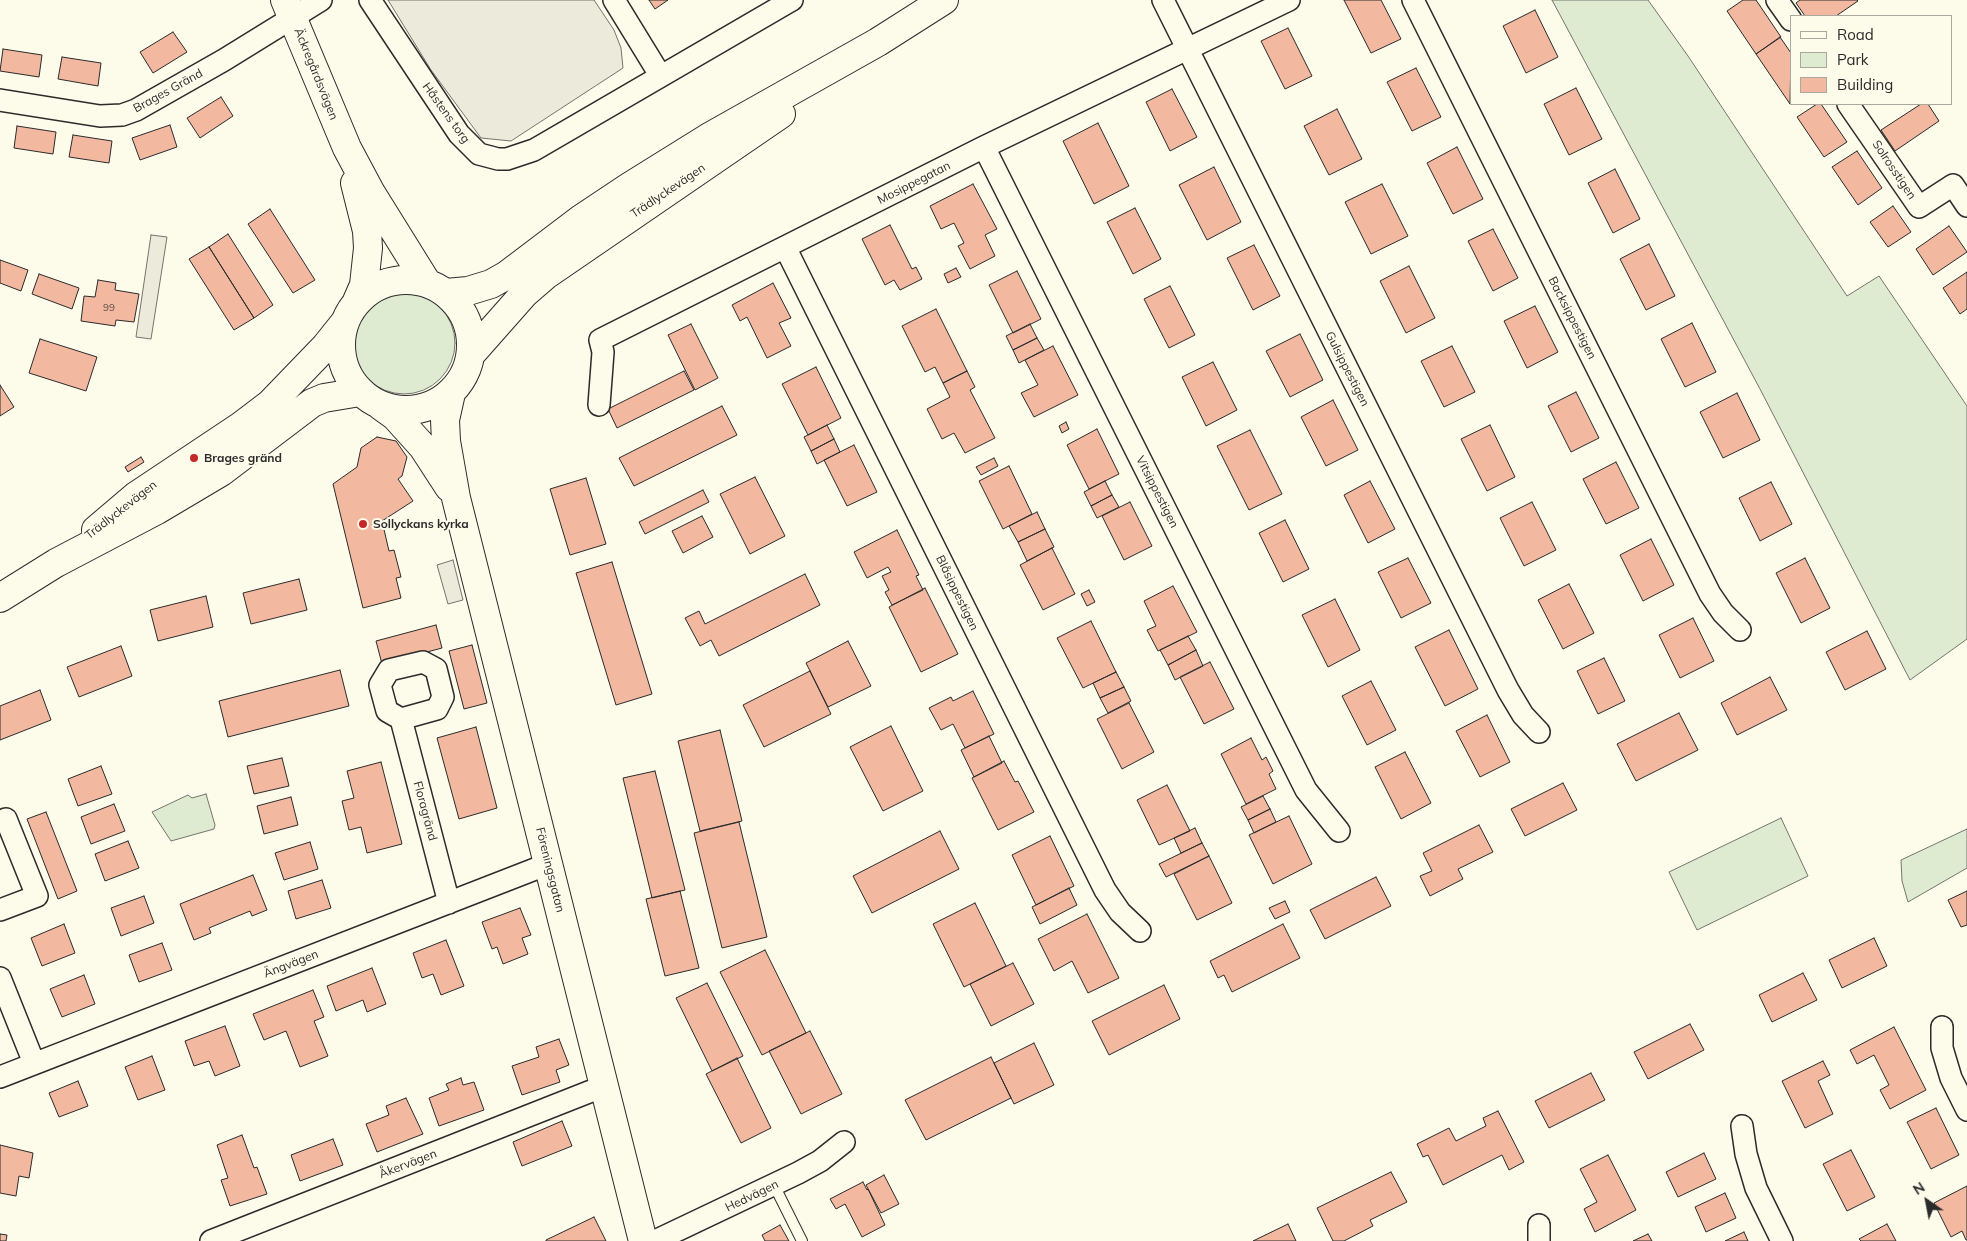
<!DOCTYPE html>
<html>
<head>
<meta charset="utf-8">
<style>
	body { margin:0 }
	#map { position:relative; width:1967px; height:1241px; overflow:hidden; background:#fdfbea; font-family:Mulish,sans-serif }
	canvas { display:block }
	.legend { position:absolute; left:1790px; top:15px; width:162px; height:90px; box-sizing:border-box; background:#fdfbea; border:1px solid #a9a89e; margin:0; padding:6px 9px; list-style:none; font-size:15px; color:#2b2b2b }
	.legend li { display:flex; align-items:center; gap:10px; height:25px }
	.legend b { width:25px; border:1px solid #a9a89e }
	.north { position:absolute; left:1902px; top:1176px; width:50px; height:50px; -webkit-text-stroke:4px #fdfbea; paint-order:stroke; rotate:327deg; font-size:14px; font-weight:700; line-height:20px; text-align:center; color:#2b2b2b }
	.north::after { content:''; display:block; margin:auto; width:18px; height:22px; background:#2b2b2b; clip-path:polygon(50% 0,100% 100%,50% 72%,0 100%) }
</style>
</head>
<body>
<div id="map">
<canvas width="1967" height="1241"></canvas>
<ul class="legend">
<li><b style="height:6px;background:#fdfbea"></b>Road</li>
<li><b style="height:14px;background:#deebd1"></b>Park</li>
<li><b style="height:14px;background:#f2b8a0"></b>Building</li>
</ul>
<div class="north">N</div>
</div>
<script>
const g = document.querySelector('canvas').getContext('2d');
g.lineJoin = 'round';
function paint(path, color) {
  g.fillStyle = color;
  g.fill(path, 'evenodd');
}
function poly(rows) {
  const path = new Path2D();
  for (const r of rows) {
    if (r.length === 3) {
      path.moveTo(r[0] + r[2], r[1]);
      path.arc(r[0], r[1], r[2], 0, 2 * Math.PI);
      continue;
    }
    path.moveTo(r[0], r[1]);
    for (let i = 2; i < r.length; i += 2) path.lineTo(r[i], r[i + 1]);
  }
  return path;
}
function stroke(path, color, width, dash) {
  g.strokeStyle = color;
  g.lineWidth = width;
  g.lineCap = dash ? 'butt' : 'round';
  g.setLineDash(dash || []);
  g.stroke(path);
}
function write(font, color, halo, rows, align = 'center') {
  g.font = font + ' Mulish,sans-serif';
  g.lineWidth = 4;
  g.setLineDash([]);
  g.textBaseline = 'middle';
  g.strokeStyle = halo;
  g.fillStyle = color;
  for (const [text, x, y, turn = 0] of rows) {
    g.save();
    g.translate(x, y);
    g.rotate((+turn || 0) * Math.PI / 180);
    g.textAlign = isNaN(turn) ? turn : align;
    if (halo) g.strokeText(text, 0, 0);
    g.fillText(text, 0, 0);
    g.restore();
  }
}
const green = poly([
	[1552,0,1648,0,1688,56,1847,296,1879,276,1967,406,1967,639,1910,680,1760,389,1552,0],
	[404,343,51],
	[206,794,215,825,214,829,171,841,152,812,188,795,192,798,206,794],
	[1781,818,1808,876,1697,930,1669,872,1781,818],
	[1967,829,1967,868,1908,902,1902,881,1901,860,1967,829]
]);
const parking = poly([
	[388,0,594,0,614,30,621,48,623,68,511,141,481,138,431,70,388,0],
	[151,235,167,237,151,339,136,337,151,235],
	[453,560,463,600,448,604,437,565,453,560]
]);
const building = poly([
	[649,0,668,0,655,9,649,0],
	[1344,0,1381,0,1401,39,1371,53,1344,0],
	[1743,0,1756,0,1781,37,1756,54,1727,11,1743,0],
	[1800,0,1857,0,1858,1,1836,16,1805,16,1796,3,1800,0],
	[1535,10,1558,57,1526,73,1503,26,1535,10],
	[1288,28,1312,76,1285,89,1261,41,1288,28],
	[173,32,187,52,153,73,140,52,173,32],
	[1780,37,1791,53,1790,104,1756,54,1780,37],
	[3,49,42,55,39,77,0,71,3,49],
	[62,57,101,63,98,86,58,79,62,57],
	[1416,68,1441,117,1412,131,1387,82,1416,68],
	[1576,88,1602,139,1569,155,1544,104,1576,88],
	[1172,89,1197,137,1170,151,1146,102,1172,89],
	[221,97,233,116,200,138,187,118,221,97],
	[1817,104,1821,104,1847,142,1824,157,1797,117,1817,104],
	[1921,104,1928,104,1939,121,1895,151,1881,130,1921,104],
	[1337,109,1362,159,1329,175,1304,126,1337,109],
	[1098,123,1129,186,1094,204,1063,141,1098,123],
	[170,125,177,147,140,160,132,138,170,125],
	[17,126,56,132,53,154,14,148,17,126],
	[73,135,112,141,109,163,69,157,73,135],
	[1457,147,1483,199,1453,214,1427,163,1457,147],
	[1857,151,1882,188,1858,205,1832,167,1857,151],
	[1214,167,1241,222,1207,240,1179,185,1214,167],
	[1615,169,1640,219,1613,233,1588,183,1615,169],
	[973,184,997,229,985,235,995,256,970,269,958,246,964,243,954,223,941,229,930,206,973,184],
	[1382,184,1408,236,1371,254,1345,202,1382,184],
	[1893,206,1911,232,1888,247,1870,222,1893,206],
	[1135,208,1161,259,1133,274,1107,222,1135,208],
	[270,209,315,280,293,293,248,224,270,209],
	[890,225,912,269,916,267,922,279,900,290,894,280,885,285,862,239,890,225],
	[1949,226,1967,252,1933,275,1916,249,1949,226],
	[1493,229,1518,278,1493,291,1468,241,1493,229],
	[228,234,273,305,254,318,209,247,228,234],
	[1649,244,1675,296,1646,310,1620,259,1649,244],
	[1254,245,1280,296,1253,310,1227,258,1254,245],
	[209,247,254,318,234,330,189,259,209,247],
	[0,260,28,270,21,291,0,283,0,260],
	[1409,266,1435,318,1406,333,1380,281,1409,266],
	[956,268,961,277,948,283,944,274,956,268],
	[1017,271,1041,319,1013,333,989,285,1017,271],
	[1967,272,1967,309,1960,314,1943,288,1967,272],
	[39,274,79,288,72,309,32,294,39,274],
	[98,280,116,283,115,290,139,294,134,322,116,320,115,326,81,321,84,296,95,297,98,280],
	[773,283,791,318,779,323,791,346,767,358,747,317,740,321,732,305,773,283],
	[1170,286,1195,335,1169,348,1144,299,1170,286],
	[1535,306,1558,352,1527,368,1504,321,1535,306],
	[936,309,967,371,943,383,935,367,925,372,902,326,936,309],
	[1692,323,1716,372,1685,387,1661,339,1692,323],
	[691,324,718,378,695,390,668,335,691,324],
	[1030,324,1037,338,1013,350,1006,336,1030,324],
	[1300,334,1323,380,1290,397,1266,351,1300,334],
	[1037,338,1044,350,1019,363,1013,350,1037,338],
	[40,339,97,357,86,391,29,373,40,339],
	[1053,346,1078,395,1034,417,1021,393,1038,385,1025,360,1053,346],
	[1452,346,1475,392,1444,407,1421,361,1452,346],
	[1213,362,1237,410,1206,426,1182,377,1213,362],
	[816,367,841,418,808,435,782,384,816,367],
	[684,371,694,390,617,428,608,409,684,371],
	[967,371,975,387,970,390,995,438,965,453,954,433,942,439,927,409,950,397,943,383,967,371],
	[0,385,14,407,0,416,0,385],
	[1576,392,1599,438,1571,452,1548,406,1576,392],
	[1737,393,1760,440,1723,458,1700,412,1737,393],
	[1333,400,1358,450,1326,466,1301,417,1333,400],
	[722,406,737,435,634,486,619,458,722,406],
	[1066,422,1069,429,1062,433,1059,426,1066,422],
	[827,425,834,439,811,451,804,437,827,425],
	[1490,425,1515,477,1487,491,1461,439,1490,425],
	[1097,429,1119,474,1089,489,1067,445,1097,429],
	[1250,430,1282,494,1249,510,1217,446,1250,430],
	[377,437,396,441,407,457,402,476,398,479,413,501,382,521,389,551,394,550,401,577,396,578,401,598,363,608,333,484,357,467,361,448,377,437],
	[834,439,840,452,817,464,811,451,834,439],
	[854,445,877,492,847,506,824,460,854,445],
	[141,457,144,462,128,472,125,467,141,457],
	[994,458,998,466,981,475,976,467,994,458],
	[1616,462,1639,508,1606,524,1583,479,1616,462],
	[1009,466,1032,514,1003,529,979,481,1009,466],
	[755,477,785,536,750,554,720,494,755,477],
	[586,478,606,544,570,555,550,489,586,478],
	[1105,481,1112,495,1091,506,1084,492,1105,481],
	[1370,481,1395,529,1368,543,1344,495,1370,481],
	[1771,482,1792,524,1760,541,1739,498,1771,482],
	[703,490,709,502,645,534,639,522,703,490],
	[1112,495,1119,507,1097,518,1091,506,1112,495],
	[1130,502,1152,546,1124,560,1102,516,1130,502],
	[1532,502,1556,550,1524,566,1500,518,1532,502],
	[1037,512,1045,529,1018,542,1009,526,1037,512],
	[702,516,713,537,683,553,672,531,702,516],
	[1285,520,1309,569,1283,582,1259,533,1285,520],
	[1045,529,1054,547,1027,561,1018,542,1045,529],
	[897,530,919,575,916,576,923,590,892,605,885,592,889,590,882,576,891,572,888,567,867,578,854,552,897,530],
	[1651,539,1674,585,1643,601,1620,555,1651,539],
	[1052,548,1075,594,1043,610,1020,565,1052,548],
	[1408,558,1431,603,1401,618,1378,572,1408,558],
	[1805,558,1830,608,1801,623,1776,573,1805,558],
	[612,562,652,694,616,705,576,573,612,562],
	[805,574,820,605,719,656,711,640,700,646,685,618,699,611,705,624,805,574],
	[299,579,307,610,251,624,243,593,299,579],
	[1569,584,1594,633,1563,649,1538,600,1569,584],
	[1173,586,1197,632,1158,651,1147,630,1156,626,1144,601,1173,586],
	[925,588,958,654,921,672,889,607,925,588],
	[1089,590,1095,602,1087,606,1081,594,1089,590],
	[206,596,213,627,158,641,150,610,206,596],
	[1335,599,1360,650,1328,667,1302,615,1335,599],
	[1693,618,1714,661,1680,678,1659,635,1693,618],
	[1091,621,1116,672,1083,688,1057,638,1091,621],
	[436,625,442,648,382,664,376,641,436,625],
	[1449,630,1478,689,1445,706,1415,647,1449,630],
	[1867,631,1886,669,1845,690,1826,652,1867,631],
	[1188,636,1196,650,1168,665,1160,650,1188,636],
	[848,641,871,686,828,707,806,663,848,641],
	[472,645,487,703,464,709,449,651,472,645],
	[121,646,132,676,79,697,67,667,121,646],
	[1196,650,1203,666,1175,680,1168,665,1196,650],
	[1604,658,1625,701,1598,714,1577,671,1604,658],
	[1210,662,1234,709,1204,724,1180,677,1210,662],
	[340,670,349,706,228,737,219,701,340,670],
	[810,671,831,714,764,747,743,705,810,671],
	[1116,672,1124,687,1100,698,1093,683,1116,672],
	[1770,677,1787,710,1737,735,1721,703,1770,677],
	[1371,681,1396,730,1367,745,1342,696,1371,681],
	[1124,687,1131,701,1108,713,1100,698,1124,687],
	[40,690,51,720,0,740,0,706,40,690],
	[973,691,994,734,965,748,953,724,941,730,929,708,951,697,953,701,973,691],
	[1129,703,1154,752,1122,769,1097,719,1129,703],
	[1679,713,1698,750,1636,781,1617,744,1679,713],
	[1487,715,1510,762,1480,777,1456,731,1487,715],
	[891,726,923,791,883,811,850,747,891,726],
	[476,727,497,808,459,819,437,738,476,727],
	[720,730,742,821,700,831,678,741,720,730],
	[989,736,1002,763,974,777,961,750,989,736],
	[1251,738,1262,760,1266,757,1273,771,1269,774,1276,789,1246,804,1221,754,1251,738],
	[1405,752,1431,803,1401,819,1375,767,1405,752],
	[282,758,289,786,254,794,247,766,282,758],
	[1004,761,1015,782,1018,781,1034,812,998,830,972,778,1004,761],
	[381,762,402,844,367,853,361,827,349,830,342,801,354,798,347,771,381,762],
	[101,766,112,794,78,806,68,779,101,766],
	[655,771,685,890,652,898,623,778,655,771],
	[1563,783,1577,810,1525,836,1511,809,1563,783],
	[1167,785,1190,831,1159,845,1137,800,1167,785],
	[1263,796,1270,809,1248,820,1241,807,1263,796],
	[291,797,298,825,264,834,257,806,291,797],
	[114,804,125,831,91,844,81,817,114,804],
	[1270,809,1276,822,1254,833,1248,820,1270,809],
	[46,812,77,891,58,899,27,819,46,812],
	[1289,816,1312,864,1273,884,1249,835,1289,816],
	[739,822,767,937,722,948,694,833,739,822],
	[1479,825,1493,852,1458,869,1463,879,1430,896,1420,876,1432,871,1423,853,1479,825],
	[1195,828,1202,843,1181,853,1174,838,1195,828],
	[940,831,959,869,872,913,853,876,940,831],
	[1050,836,1074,886,1036,905,1012,855,1050,836],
	[128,841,139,868,105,881,95,854,128,841],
	[310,842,318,869,284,880,275,853,310,842],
	[1202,843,1209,856,1166,877,1159,864,1202,843],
	[1209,856,1232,903,1197,920,1174,874,1209,856],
	[253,875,267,910,252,916,250,911,209,928,211,933,194,940,180,904,253,875],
	[1376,877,1391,906,1325,939,1310,910,1376,877],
	[322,880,331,908,296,919,288,891,322,880],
	[1069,888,1077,905,1040,924,1032,907,1069,888],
	[680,891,699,968,665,976,646,899,680,891],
	[1967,891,1967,925,1961,927,1948,900,1967,891],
	[144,896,154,923,121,936,111,908,144,896],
	[1285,901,1290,912,1275,919,1269,908,1285,901],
	[975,903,1006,966,964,987,933,924,975,903],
	[520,908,531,935,522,938,528,954,503,964,497,947,492,949,482,922,520,908],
	[1087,914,1119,978,1088,993,1072,961,1054,971,1038,939,1087,914],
	[64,924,75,953,42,966,31,938,64,924],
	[1283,924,1300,958,1232,992,1224,975,1218,978,1210,961,1283,924],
	[1874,938,1887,966,1842,988,1829,960,1874,938],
	[446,940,464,986,441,995,433,974,422,978,413,953,446,940],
	[162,943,172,970,139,982,129,955,162,943],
	[765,950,806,1033,762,1055,720,972,765,950],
	[1013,963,1034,1004,991,1026,970,984,1013,963],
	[372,968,386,1004,367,1012,363,1000,336,1011,327,986,372,968],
	[1803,973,1817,1000,1772,1022,1759,995,1803,973],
	[84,975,95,1004,62,1017,50,989,84,975],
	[707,983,743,1056,712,1071,676,998,707,983],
	[1164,985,1180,1019,1109,1055,1092,1021,1164,985],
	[313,990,324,1017,314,1021,328,1056,300,1067,286,1031,264,1040,253,1014,313,990],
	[1690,1024,1704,1050,1648,1079,1634,1052,1690,1024],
	[225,1026,240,1066,215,1076,209,1061,194,1066,185,1041,225,1026],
	[1894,1027,1926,1090,1890,1109,1880,1090,1889,1085,1874,1055,1857,1064,1850,1050,1894,1027],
	[810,1031,842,1094,801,1114,769,1051,810,1031],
	[559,1039,569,1065,556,1070,560,1082,522,1095,512,1066,539,1057,536,1047,559,1039],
	[1034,1043,1054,1085,1014,1104,994,1063,1034,1043],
	[152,1056,165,1090,138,1100,125,1067,152,1056],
	[991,1057,1011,1098,926,1140,905,1100,991,1057],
	[737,1058,771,1128,741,1143,706,1074,737,1058],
	[1823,1061,1830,1075,1818,1081,1833,1114,1805,1128,1782,1081,1823,1061],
	[1591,1073,1605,1100,1549,1128,1535,1101,1591,1073],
	[461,1078,463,1085,474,1082,484,1110,439,1126,429,1098,449,1090,446,1084,461,1078],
	[78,1081,88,1106,59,1117,49,1093,78,1081],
	[406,1098,423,1134,377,1152,366,1124,389,1115,386,1106,406,1098],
	[1936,1108,1959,1155,1931,1169,1907,1122,1936,1108],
	[1498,1111,1524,1162,1509,1170,1502,1155,1443,1185,1428,1155,1423,1157,1417,1144,1449,1128,1456,1141,1486,1126,1483,1118,1498,1111],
	[562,1121,572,1146,522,1166,513,1142,562,1121],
	[242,1135,254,1168,257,1167,267,1194,230,1206,221,1180,228,1178,217,1145,242,1135],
	[333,1139,343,1165,300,1181,291,1155,333,1139],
	[0,1145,33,1153,29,1178,19,1176,16,1196,0,1193,0,1145],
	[1851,1150,1875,1197,1847,1211,1823,1164,1851,1150],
	[1704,1153,1716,1179,1678,1197,1666,1172,1704,1153],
	[1608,1155,1636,1210,1595,1232,1584,1209,1597,1202,1580,1169,1608,1155],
	[1391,1172,1407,1202,1370,1220,1373,1226,1344,1241,1333,1241,1317,1208,1391,1172],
	[884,1175,899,1204,881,1213,866,1185,884,1175],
	[863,1182,867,1190,868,1189,885,1225,862,1237,845,1204,836,1209,830,1199,863,1182],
	[1967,1186,1967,1240,1966,1240,1962,1231,1951,1237,1934,1203,1967,1186],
	[1725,1193,1736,1218,1706,1232,1695,1207,1725,1193],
	[594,1217,606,1241,546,1241,546,1240,594,1217],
	[1288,1224,1296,1241,1253,1241,1288,1224],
	[1887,1224,1896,1241,1861,1241,1859,1239,1887,1224],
	[780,1225,789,1241,765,1241,762,1235,780,1225],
	[1744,1232,1748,1241,1725,1241,1744,1232],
	[0,1234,7,1235,6,1241,0,1241,0,1234],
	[1648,1234,1652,1241,1633,1241,1648,1234]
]);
const lane = poly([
	[774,1185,802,1241]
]);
const street = poly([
	[370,0,459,134,479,154,498,159,507,159,534,150,792,0],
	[614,0,660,75],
	[1163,0,1508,690,1523,715,1539,732],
	[1413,0,1710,594,1723,613,1740,630],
	[1777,0,1791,20],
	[0,100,100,116,122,115,136,110,224,60,321,0],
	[1848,104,1919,207,1953,185,1967,206],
	[984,147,1306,790,1339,831],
	[785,247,1105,890,1120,912,1140,931],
	[599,405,603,352,600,340,984,147,1289,0],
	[401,719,437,709,443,697,436,669,423,662,389,670,380,685,387,711,401,719,449,903],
	[0,910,37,896,6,819],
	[0,978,34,1063],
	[1942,1027,1942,1048,1951,1078,1967,1110],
	[0,1077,548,864],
	[1742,1126,1746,1154,1756,1188,1782,1241],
	[211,1241,604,1086],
	[655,1241,798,1173,820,1161,844,1142],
	[1539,1241,1539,1225]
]);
const secondary = poly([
	[285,0,347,148,371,193,427,283],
	[355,183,367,231,368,248,364,285,357,301],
	[406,345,65],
	[446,293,468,291,491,284,507,275,581,219,629,187,711,136,878,42,944,0],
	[471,354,524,294,546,275,781,114],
	[451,393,445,420,446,441,456,498,643,1241],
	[381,406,395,416,423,447,449,487],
	[96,530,136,496,241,426,270,404,325,347,345,322],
	[0,598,56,563,157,510,221,472,312,403,324,398,360,392]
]);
const markers = [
	[194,458,5,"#c62828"],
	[363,524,5,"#c62828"]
];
const numberNames = [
	["99",109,308]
];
const streetNames = [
	["Äckregårdsvägen",316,74,68],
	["Brages Gränd",168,91,-29],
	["Håstens torg",446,113,54],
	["Solrosstigen",1894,170,56],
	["Mosippegatan",914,183,-27],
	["Trädlyckevägen",668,191,-34],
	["Backsippestigen",1572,318,63],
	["Gulsippestigen",1347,369,63],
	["Vitsippestigen",1157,492,63],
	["Trädlyckevägen",121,510,-38],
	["Blåsippestigen",957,593,64],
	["Floragränd",425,811,75],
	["Föreningsgatan",550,870,76],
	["Ängvägen",291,964,-21],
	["Åkervägen",408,1164,-21],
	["Hedvägen",752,1196,-26]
];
const poiNames = [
	["Brages gränd",204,458],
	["Sollyckans kyrka",373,524]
];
paint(green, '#deebd1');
stroke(green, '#74746e', 1);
paint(parking, '#eceadb');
stroke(parking, '#74746e', 1);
paint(building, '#f2b8a0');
stroke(building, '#2b2b2b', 1);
stroke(lane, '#2b2b2b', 12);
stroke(street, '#2b2b2b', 24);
stroke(secondary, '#2b2b2b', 30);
stroke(lane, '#fdfbea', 10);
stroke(street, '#fdfbea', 21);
stroke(secondary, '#fdfbea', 28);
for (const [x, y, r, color] of markers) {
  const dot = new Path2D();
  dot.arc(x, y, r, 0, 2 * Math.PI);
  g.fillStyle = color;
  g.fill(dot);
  stroke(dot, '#fdfbea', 2);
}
write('10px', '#5d4e48', null, numberNames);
write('12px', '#2b2b2b', '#fdfbea', streetNames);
write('bold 12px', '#2b2b2b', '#fdfbea', poiNames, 'left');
</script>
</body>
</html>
